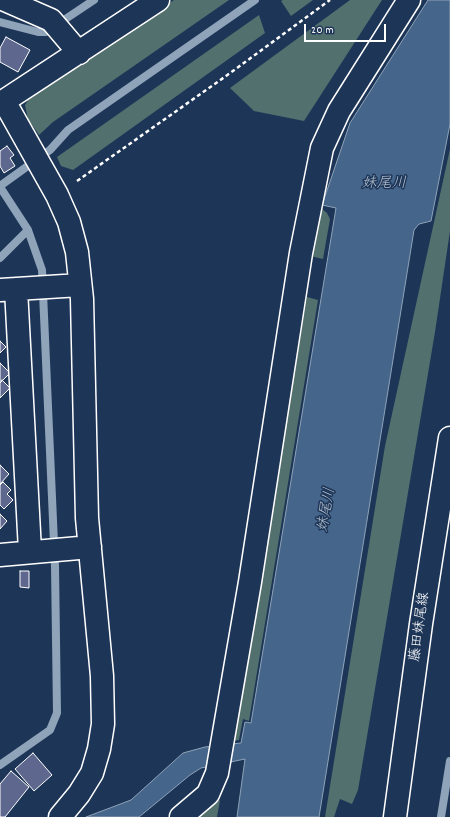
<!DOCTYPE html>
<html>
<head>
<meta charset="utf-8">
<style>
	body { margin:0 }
	#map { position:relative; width:450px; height:817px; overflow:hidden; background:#1d3557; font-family:Dekko,sans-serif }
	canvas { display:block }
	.scale { position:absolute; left:304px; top:24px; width:82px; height:18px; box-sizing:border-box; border:2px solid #fff; border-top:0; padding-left:5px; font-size:12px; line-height:14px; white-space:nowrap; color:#fff; -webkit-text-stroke:3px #1d3557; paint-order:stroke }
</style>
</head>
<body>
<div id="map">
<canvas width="450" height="817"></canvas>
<div class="scale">20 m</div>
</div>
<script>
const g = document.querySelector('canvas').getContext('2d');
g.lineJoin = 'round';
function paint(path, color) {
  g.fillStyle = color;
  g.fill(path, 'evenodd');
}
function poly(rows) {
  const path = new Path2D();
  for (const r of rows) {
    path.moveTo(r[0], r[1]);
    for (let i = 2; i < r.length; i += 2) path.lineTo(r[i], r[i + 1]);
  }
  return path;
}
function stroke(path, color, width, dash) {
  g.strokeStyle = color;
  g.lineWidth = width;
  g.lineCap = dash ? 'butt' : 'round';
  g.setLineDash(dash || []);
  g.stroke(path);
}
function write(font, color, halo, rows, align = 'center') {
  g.font = font + ' Dekko,"Klee One",sans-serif';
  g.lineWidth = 3;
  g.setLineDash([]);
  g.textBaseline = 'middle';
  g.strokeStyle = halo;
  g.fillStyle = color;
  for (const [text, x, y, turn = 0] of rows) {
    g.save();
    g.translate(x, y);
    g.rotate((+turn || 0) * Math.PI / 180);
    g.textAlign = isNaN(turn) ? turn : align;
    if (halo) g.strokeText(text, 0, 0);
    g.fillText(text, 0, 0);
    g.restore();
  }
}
const green = poly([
	[174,0,229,0,53,122,39,135,28,119,25,105,32,94],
	[283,0,313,0,291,16,281,1],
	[350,0,382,0,304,121,254,111,230,88],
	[259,15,265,33,73,170,61,166,57,157],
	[450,149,450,231,435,332,358,790,352,804,340,799,334,817,325,817,385,446],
	[322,209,327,213,330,219,323,259,310,256,317,214],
	[307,297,318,300,249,721,243,719,239,740,233,741],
	[220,800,217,817,197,817]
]);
const water = poly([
	[428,0,450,0,450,124,431,221,419,224,414,230,319,817,237,817,245,759,201,768,190,775,139,817,86,817,131,800,183,753,205,747,241,743,245,722,251,723,336,208,322,205,350,123,428,0]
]);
const stream = poly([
	[0,22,38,32,46,32,94,0],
	[0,186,50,150,68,130,255,0],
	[0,187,28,230,42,270,55,566,57,713,50,730,0,765],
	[0,258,28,230],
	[441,817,450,761]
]);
const building = poly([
	[6,37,30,50,18,72,0,62,0,48,6,37],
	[7,146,14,155,10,158,15,166,4,173,0,166,0,151,7,146],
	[0,341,6,347,0,353,0,341],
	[0,363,10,373,0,383,0,363],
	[2,380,10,388,0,398,0,383,2,380],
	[0,465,9,474,0,484,0,465],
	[3,482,11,490,7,494,13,500,4,509,0,505,0,485,3,482],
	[0,514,7,521,0,529,0,514],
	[20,571,29,571,29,588,20,587,20,571],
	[33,753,52,775,34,791,15,769,33,753],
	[11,771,29,787,5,817,0,817,0,784,11,771]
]);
const path = poly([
	[77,181,226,76,330,0]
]);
const street = poly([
	[5,0,51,20,79,53],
	[16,289,30,551],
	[0,290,80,285],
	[0,555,90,547],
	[60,817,79,794,92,773,99,749,103,724,102,676,87,518,82,299,77,252,69,222,57,195,4,101,158,0],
	[181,817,208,794,217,773,250,582,301,253,322,148,339,111,409,0]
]);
const secondary = poly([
	[395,817,421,624,450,438]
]);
const streetNames = [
	["藤田妹尾線",421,627,-82]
];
const waterNames = [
	["妹尾川",384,185],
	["妹尾川",328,510,-80]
];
paint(green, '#52706e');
paint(water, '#45658a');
stroke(water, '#8fa3b9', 1);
stroke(stream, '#8fa3b9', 8);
paint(building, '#5e678e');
stroke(building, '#fff', 1);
stroke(street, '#fff', 25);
stroke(secondary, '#fff', 25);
stroke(path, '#fff', 2.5, [4, 3]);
stroke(street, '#1d3557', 22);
stroke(secondary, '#1d3557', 22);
write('14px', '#fff', '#1d3557', streetNames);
write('italic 15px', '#b5c1d0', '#1d3557', waterNames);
</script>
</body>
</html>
